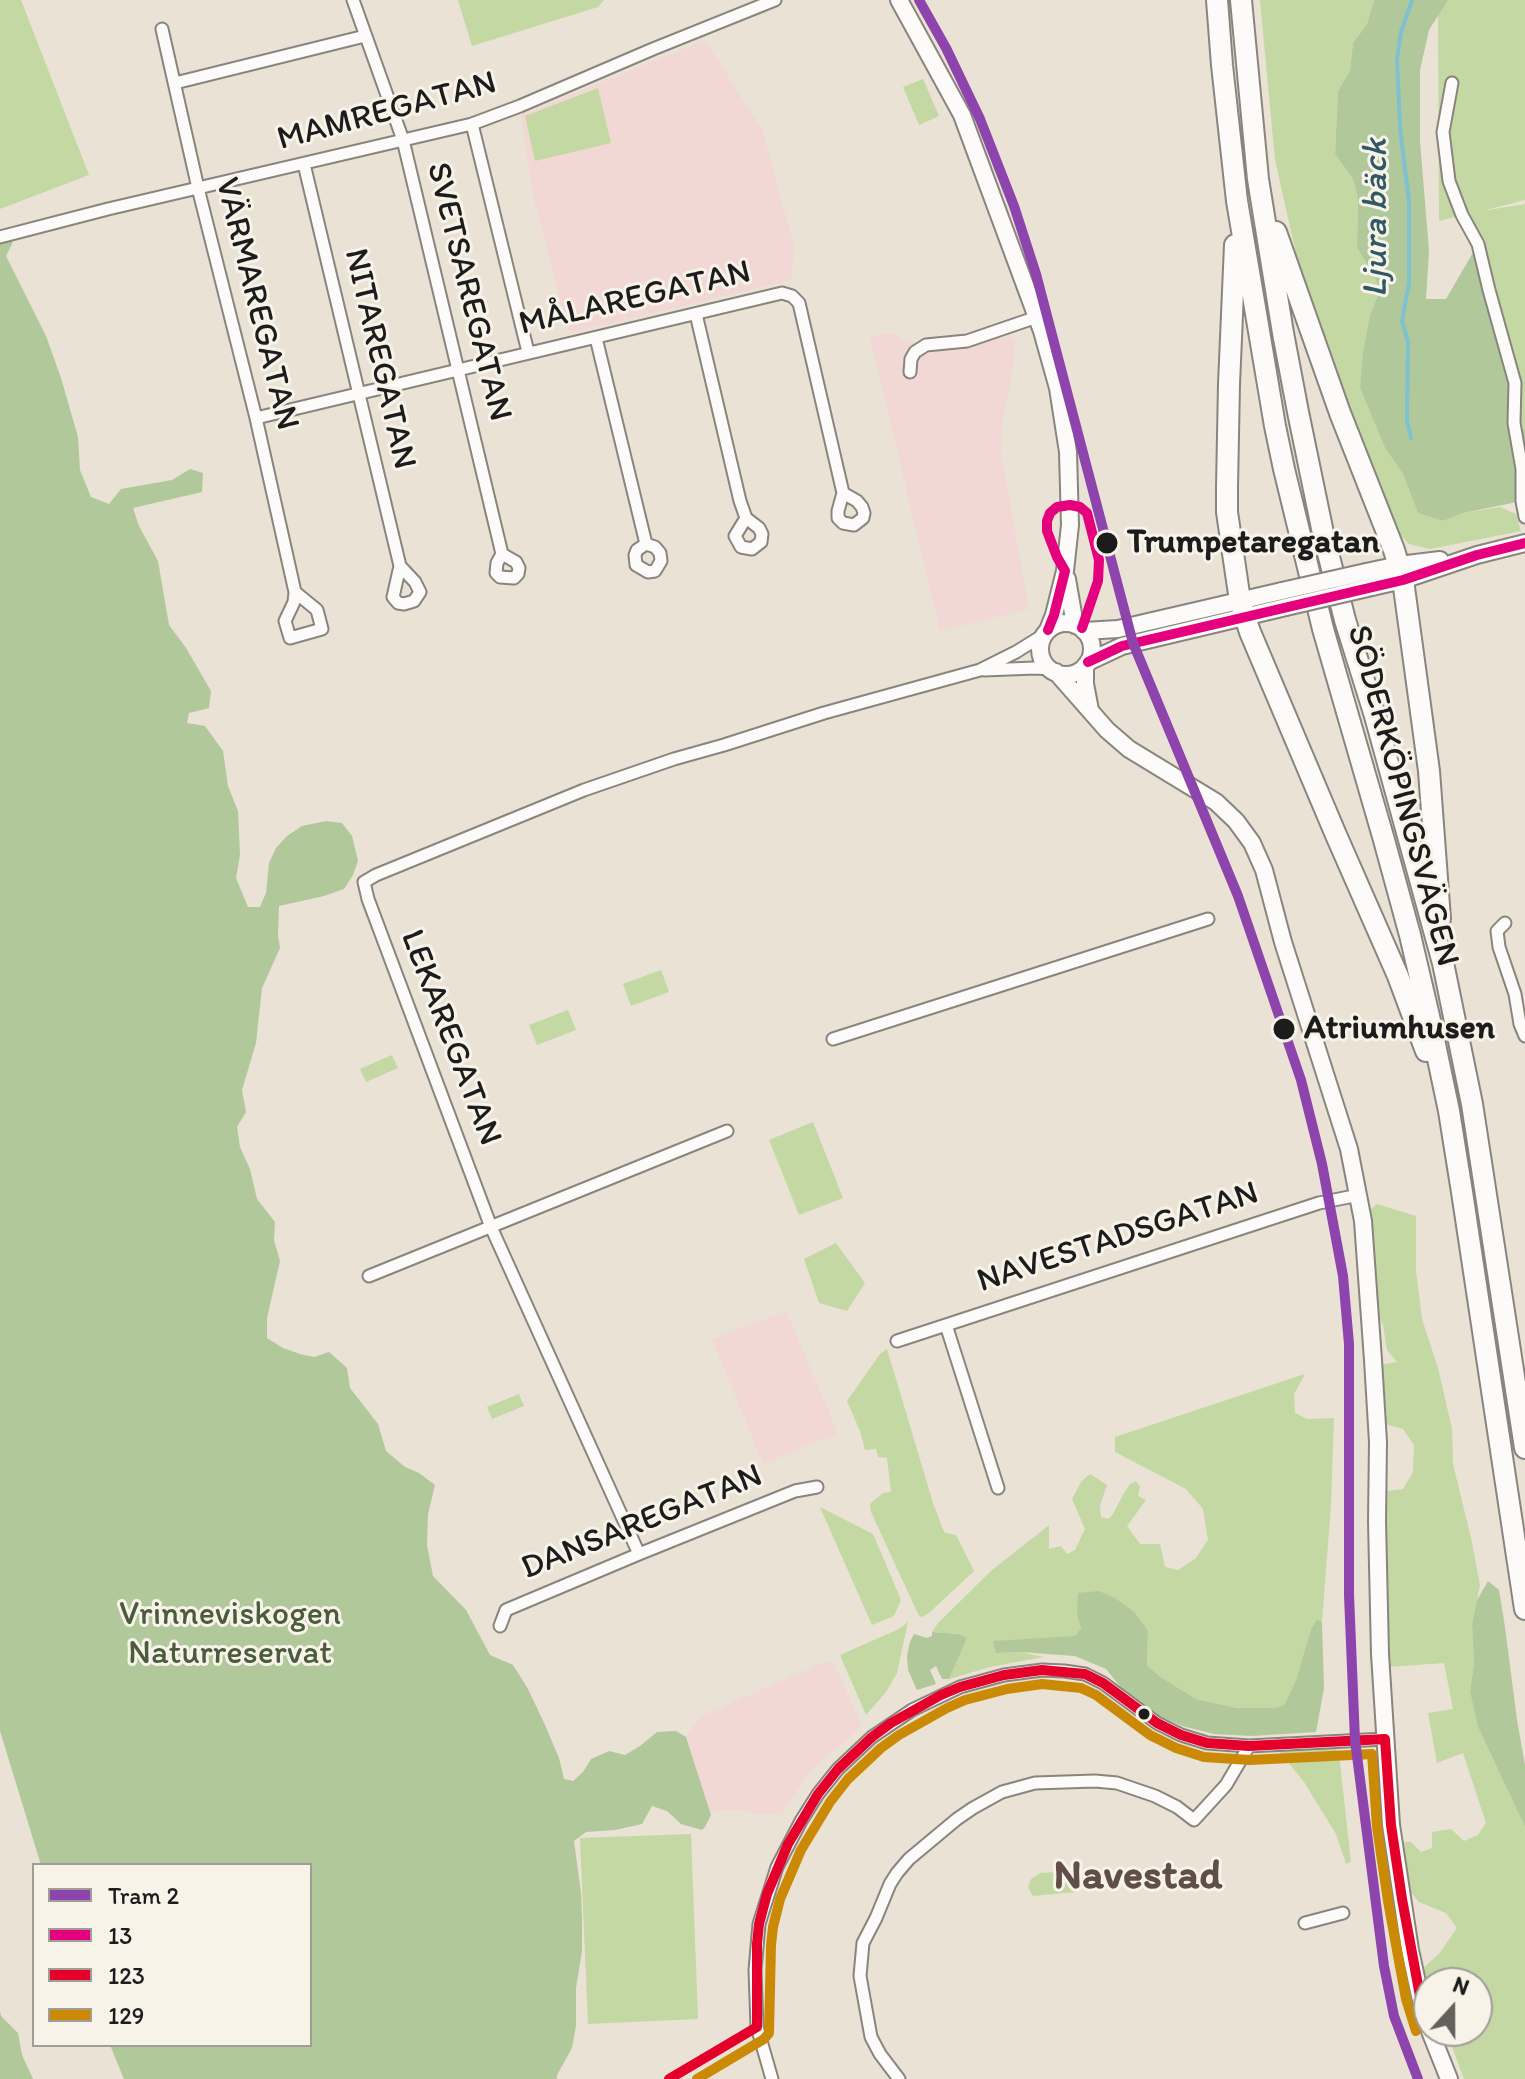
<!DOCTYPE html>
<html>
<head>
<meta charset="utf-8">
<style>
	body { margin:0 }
	#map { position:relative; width:1525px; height:2079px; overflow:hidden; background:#eae2d4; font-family:Itim,sans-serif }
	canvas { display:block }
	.legend { position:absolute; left:32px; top:1863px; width:280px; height:184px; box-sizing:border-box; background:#f7f3e8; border:2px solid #9f9d96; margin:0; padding:10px 14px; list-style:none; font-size:24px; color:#1c1c1c }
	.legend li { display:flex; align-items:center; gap:16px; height:40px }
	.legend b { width:40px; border:2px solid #9f9d96 }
	.north { position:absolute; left:1413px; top:1967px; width:80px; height:80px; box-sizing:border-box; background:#f7f3e8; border:2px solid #9f9d96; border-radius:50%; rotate:21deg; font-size:22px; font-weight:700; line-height:32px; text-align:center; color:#1c1c1c }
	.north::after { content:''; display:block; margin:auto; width:28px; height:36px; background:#64615c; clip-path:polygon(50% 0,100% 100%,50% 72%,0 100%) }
</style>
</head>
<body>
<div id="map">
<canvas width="1525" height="2079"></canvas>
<ul class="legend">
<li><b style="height:10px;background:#8e44ad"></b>Tram 2</li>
<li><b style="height:10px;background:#e5007d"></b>13</li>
<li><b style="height:10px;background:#e4002b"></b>123</li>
<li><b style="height:10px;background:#cb8a06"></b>129</li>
</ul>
<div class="north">N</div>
</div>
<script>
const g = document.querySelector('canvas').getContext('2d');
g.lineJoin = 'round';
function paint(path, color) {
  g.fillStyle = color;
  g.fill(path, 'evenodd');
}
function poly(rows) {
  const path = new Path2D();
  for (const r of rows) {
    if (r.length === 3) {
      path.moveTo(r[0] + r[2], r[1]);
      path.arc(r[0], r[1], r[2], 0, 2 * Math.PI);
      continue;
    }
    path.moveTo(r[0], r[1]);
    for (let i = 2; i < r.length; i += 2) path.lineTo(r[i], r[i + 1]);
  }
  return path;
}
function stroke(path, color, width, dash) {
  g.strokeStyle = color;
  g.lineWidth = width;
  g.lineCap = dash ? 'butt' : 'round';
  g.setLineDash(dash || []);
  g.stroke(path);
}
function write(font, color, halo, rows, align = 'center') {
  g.font = font + ' Itim,sans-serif';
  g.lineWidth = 6;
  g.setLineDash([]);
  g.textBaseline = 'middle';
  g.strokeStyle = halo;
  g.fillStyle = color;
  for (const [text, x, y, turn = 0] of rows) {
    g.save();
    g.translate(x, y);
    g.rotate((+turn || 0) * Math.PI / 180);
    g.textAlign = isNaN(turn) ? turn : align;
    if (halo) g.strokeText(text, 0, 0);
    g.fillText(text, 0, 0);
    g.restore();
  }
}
const built = poly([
	[705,40,762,129,794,246,791,280,569,333,533,196,521,115],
	[893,333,906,341,926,345,967,344,1008,337,1016,341,1011,381,1002,424,1001,453,1029,609,940,631,870,337],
	[786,1311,838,1433,763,1464,712,1339],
	[824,1662,834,1663,862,1726,810,1771,781,1814,755,1814,737,1809,709,1812,686,1737,701,1716]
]);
const green = poly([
	[0,0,21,0,89,175,0,209],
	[458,0,604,0,598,7,472,46],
	[1260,0,1374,0,1367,24,1353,43,1350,71,1338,91,1335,154,1353,179,1358,198,1357,248,1374,275,1380,290,1370,315,1360,388,1385,448,1403,474,1418,513,1443,521,1463,513,1500,507,1516,514,1521,531,1430,549,1409,544,1397,532,1357,431,1301,276,1275,160],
	[1448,0,1525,0,1525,200,1482,211,1525,204,1525,431,1514,423,1489,290,1462,215,1439,221,1438,14],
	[923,79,939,116,919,125,903,87],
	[598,88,611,143,535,161,525,116],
	[661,970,669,992,631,1006,623,984],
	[568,1010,576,1030,537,1045,529,1025],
	[392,1055,398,1068,366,1082,360,1069],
	[813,1122,843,1198,799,1215,769,1140],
	[1377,1204,1416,1216,1416,1271,1422,1319,1438,1368,1452,1429,1453,1464,1471,1538,1480,1585,1472,1624,1474,1663,1470,1692,1478,1727,1525,1827,1525,2079,1464,2079,1448,2036,1442,2037,1440,2031,1477,2031,1477,1983,1429,1983,1429,1993,1422,1969,1439,1954,1457,1928,1446,1913,1419,1902,1409,1890,1401,1842,1411,1842,1421,1852,1432,1848,1432,1832,1451,1829,1464,1841,1478,1835,1486,1823,1463,1753,1437,1763,1428,1713,1453,1709,1444,1663,1388,1667,1382,1492,1403,1489,1413,1472,1414,1445,1403,1429,1384,1424,1379,1365,1397,1362,1387,1350,1383,1325,1377,1313,1371,1209],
	[836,1243,865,1283,847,1311,819,1303,804,1259],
	[887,1349,933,1503,942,1527,945,1533,956,1535,974,1571,929,1613,922,1617,919,1616,871,1512,870,1504,883,1493,891,1492,887,1458,878,1457,876,1449,865,1450,860,1431,847,1401,880,1354],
	[1305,1374,1294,1394,1295,1413,1307,1419,1334,1418,1331,1504,1322,1622,1317,1621,1311,1629,1298,1678,1285,1704,1276,1708,1237,1708,1196,1699,1159,1676,1147,1665,1148,1630,1077,1616,1081,1628,1075,1636,996,1653,1020,1652,1044,1657,990,1667,949,1679,966,1638,959,1634,932,1632,938,1623,991,1571,1049,1525,1049,1549,1061,1546,1067,1554,1075,1550,1085,1529,1072,1499,1081,1482,1090,1474,1107,1485,1100,1505,1101,1517,1108,1519,1113,1514,1124,1493,1130,1484,1136,1481,1140,1487,1138,1496,1146,1500,1127,1526,1140,1544,1160,1544,1165,1567,1178,1570,1196,1558,1208,1540,1203,1509,1186,1489,1115,1452,1115,1437],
	[519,1394,524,1406,492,1419,487,1407],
	[820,1507,873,1534,901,1600,894,1616,872,1625],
	[908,1622,897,1673,886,1692,866,1715,840,1655,899,1629],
	[1335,1748,1339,1754,1351,1862,1346,1864,1336,1834,1304,1782,1279,1751],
	[691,1834,698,2019,588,2024,580,1838],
	[1074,1871,1076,1892,1033,1896,1028,1887,1031,1879,1040,1873]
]);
const forest = poly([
	[1374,0,1448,0,1429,30,1420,70,1420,141,1429,251,1426,299,1446,299,1478,244,1515,383,1514,423,1525,431,1525,497,1522,501,1463,513,1443,521,1418,513,1403,474,1385,448,1360,388,1363,353,1370,315,1380,290,1374,275,1357,248,1358,198,1353,179,1335,154,1338,91,1350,71,1353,43,1367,24],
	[0,242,13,242,6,256,46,336,61,378,78,437,80,470,91,497,109,504,121,489,172,480,190,469,203,473,202,492,133,508,139,526,158,561,169,625,186,648,211,691,209,708,189,713,187,723,205,726,223,751,228,786,238,811,240,855,236,878,248,907,260,907,266,893,269,863,276,848,287,836,302,826,326,821,342,823,352,836,358,861,353,875,344,889,324,896,279,906,278,935,280,948,262,988,256,1043,242,1090,246,1112,237,1127,240,1147,250,1169,257,1199,275,1222,274,1240,280,1261,267,1318,267,1338,283,1348,300,1354,314,1357,329,1352,347,1368,350,1388,378,1424,386,1451,405,1467,419,1473,435,1485,428,1514,427,1545,433,1576,466,1610,490,1655,513,1665,528,1689,545,1725,559,1758,564,1779,573,1781,583,1772,591,1759,609,1751,625,1755,640,1746,657,1732,676,1731,686,1737,711,1815,705,1827,702,1830,681,1824,667,1811,652,1806,642,1824,615,1830,586,1832,574,1841,581,1893,582,1918,582,1951,576,1988,576,2026,572,2048,557,2075,557,2079,124,2079,110,2045,310,2045,310,1865,41,1865,0,1731],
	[1488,1581,1499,1590,1505,1627,1517,1720,1525,1765,1525,1827,1478,1727,1470,1692,1474,1663,1472,1624,1477,1600],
	[1099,1591,1115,1598,1134,1612,1148,1631,1147,1665,1159,1676,1196,1699,1237,1708,1276,1708,1285,1704,1297,1678,1311,1629,1317,1620,1322,1622,1324,1688,1316,1732,1252,1736,1214,1734,1182,1726,1150,1712,1124,1691,1106,1669,1075,1656,1020,1652,996,1653,993,1641,1075,1636,1081,1628,1077,1616,1078,1593],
	[932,1632,959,1634,967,1638,949,1679,942,1679,936,1666,930,1670,936,1684,917,1690,908,1670,907,1656,910,1642,914,1634,927,1638,932,1636],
	[0,2011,1,2016,18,2033,22,2055,33,2079,0,2079]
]);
const stream = poly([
	[1411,438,1407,420,1408,342,1402,321,1409,283,1409,201,1400,128,1397,59,1401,32,1412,0]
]);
const street = poly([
	[353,0,403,140,502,554,497,563,496,573,500,577,514,578,518,574,519,568,516,562,502,554],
	[162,29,198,188,256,418,295,592,294,602,285,621,290,638,322,629,317,610,295,592],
	[175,83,365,36],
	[1452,83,1443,132,1449,181,1462,215,1478,244,1489,290,1515,383,1514,423,1522,469,1522,501,1525,517],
	[472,124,528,352],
	[304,164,400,566,393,597,398,603,404,604,414,601,420,592,415,582,400,566],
	[0,237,108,209,472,124,520,106,653,49,775,0],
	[696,314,740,501,746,518,759,528,762,534,761,542,752,549,741,547,735,536,746,518],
	[596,338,646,544,655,547,660,553,661,561,655,571,648,572,636,565,635,555,637,550,646,544],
	[910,372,911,359,915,352,926,345,967,341,1037,317],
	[256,418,782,293,792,296,799,303,843,493,857,501,862,507,864,513,863,518,854,525,843,523,838,518,838,511,843,493],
	[984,670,1035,668,1050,669],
	[1505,923,1497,931,1499,947,1515,994,1520,1024,1525,1036],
	[833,1039,1208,919],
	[369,1276,727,1131],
	[946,1325,998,1488],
	[897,1341,1319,1203,1359,1195],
	[639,1554,491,1227,368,899,364,882,376,875,584,790,674,759,724,745,824,713,980,670,1016,652,1045,634],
	[500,1626,506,1610,639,1554,795,1491,817,1487],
	[1305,1923,1343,1913],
	[772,2079,757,2027,755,1970,759,1924,777,1867,801,1821,818,1794,838,1769,872,1737,912,1710,960,1687,1004,1675,1042,1670,1064,1671,1085,1674,1103,1683,1157,1723,1181,1735,1207,1743,1249,1746,1385,1739],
	[899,2079,880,2054,871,2037,860,1976,863,1943,876,1918,890,1884,897,1873,909,1859,957,1819,973,1808,1002,1792,1035,1783,1095,1781,1117,1783,1155,1796,1177,1807,1194,1820,1226,1785,1249,1746]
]);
const secondary = poly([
	[899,0,962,115,1042,331,1058,388,1068,452,1070,525,1065,571,1054,615,1048,630],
	[1366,572,1399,565,1440,560],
	[1067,579,1075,625],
	[1372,587,1403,580,1477,555,1525,543],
	[1066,649,26],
	[1084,631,1118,629,1282,591],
	[1088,662,1122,646,1286,607],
	[1085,666,1085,684,1090,710],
	[1056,672,1107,730,1129,749,1216,802,1236,821,1252,843,1264,870,1283,942,1349,1149,1363,1221,1373,1360,1378,1442,1377,1521,1380,1654,1391,1825,1410,1950,1420,1996,1429,2027],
	[1430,2031,1449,2079]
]);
const highway = poly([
	[1217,0,1222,65,1237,201,1275,426,1284,469,1323,629,1384,840,1410,935,1429,1016,1449,1111,1462,1192,1525,1609],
	[1241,0,1258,179,1283,333,1298,412,1323,533,1345,620,1375,716,1443,963,1472,1104,1525,1448],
	[1276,232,1340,413,1394,550,1403,580,1429,771,1440,919],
	[1235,245,1229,384,1227,487,1227,512,1240,601,1250,632,1336,835,1398,976,1426,1051]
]);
const secondaryBridge = poly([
	[1282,591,1366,572],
	[1286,607,1372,587]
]);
const bus1 = poly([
	[1048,630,1054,615,1065,571,1057,557,1047,531,1047,521,1050,513,1057,507,1070,505,1080,507,1087,513,1099,560,1098,581,1082,628],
	[1088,662,1122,646,1403,580,1477,555,1525,543]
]);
const bus2 = poly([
	[669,2079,757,2027,757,1944,759,1924,767,1894,788,1844,818,1794,838,1769,872,1737,891,1723,941,1695,960,1687,1004,1675,1042,1670,1085,1674,1103,1683,1157,1723,1181,1735,1207,1743,1249,1746,1385,1739,1391,1825,1402,1899,1420,1996,1429,2027]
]);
const bus3 = poly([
	[697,2079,764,2039,769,2033,771,1945,773,1927,780,1899,801,1850,830,1802,848,1779,881,1748,899,1735,947,1708,965,1700,1007,1689,1042,1684,1081,1688,1096,1695,1150,1735,1176,1748,1204,1757,1250,1760,1372,1754,1377,1827,1388,1901,1406,1999,1416,2031]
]);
const tram1 = poly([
	[919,0,946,48,980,119,1014,206,1036,274,1133,643,1238,896,1301,1080,1322,1164,1343,1276,1349,1344,1349,1595,1355,1740,1384,1966,1394,2016,1418,2079]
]);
const markers = [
	[1107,543,12,"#1c1c1c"],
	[1284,1029,12,"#1c1c1c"],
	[1144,1714,7,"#1c1c1c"]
];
const streetNames = [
	["MAMREGATAN",387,112,-15],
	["SVETSAREGATAN",468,292,76],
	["MÅLAREGATAN",635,299,-13],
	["VÄRMAREGATAN",256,304,76],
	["NITAREGATAN",379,359,77],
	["SÖDERKÖPINGSVÄGEN",1402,796,75],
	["LEKAREGATAN",450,1038,69],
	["NAVESTADSGATAN",1118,1238,-18],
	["DANSAREGATAN",642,1523,-22]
];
const stopNames = [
	["Trumpetaregatan",1127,543],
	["Atriumhusen",1304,1029]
];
const parkNames = [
	["Vrinneviskogen",230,1615],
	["Naturreservat",230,1654]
];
const waterNames = [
	["Ljura bäck",1377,218,-90]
];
const districtNames = [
	["Navestad",1138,1877]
];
paint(built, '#f1d8d5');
paint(green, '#c3d8a3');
paint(forest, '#b1c89a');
stroke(stream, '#7fc0d1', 4);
stroke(street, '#89857e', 15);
stroke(secondary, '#89857e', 20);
stroke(highway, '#89857e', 24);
stroke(street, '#fcfbf9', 11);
stroke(secondary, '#fcfbf9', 16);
stroke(highway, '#fcfbf9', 20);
stroke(secondaryBridge, '#89857e', 20, []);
stroke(secondaryBridge, '#fcfbf9', 16);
stroke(bus1, '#e5007d', 10);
stroke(bus2, '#e4002b', 10);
stroke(bus3, '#cb8a06', 10);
stroke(tram1, '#8e44ad', 10);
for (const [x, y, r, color] of markers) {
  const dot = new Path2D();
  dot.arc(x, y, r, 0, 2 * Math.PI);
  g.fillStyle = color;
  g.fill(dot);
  stroke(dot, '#f7f3e8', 3);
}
write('34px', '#1c1c1c', '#f7f3e8', streetNames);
write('bold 34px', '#1c1c1c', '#f7f3e8', stopNames, 'left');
write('34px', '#4b5b3d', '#f7f3e8', parkNames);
write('italic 36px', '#315864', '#f7f3e8', waterNames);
write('bold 42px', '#604f48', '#f7f3e8', districtNames);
</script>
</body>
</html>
